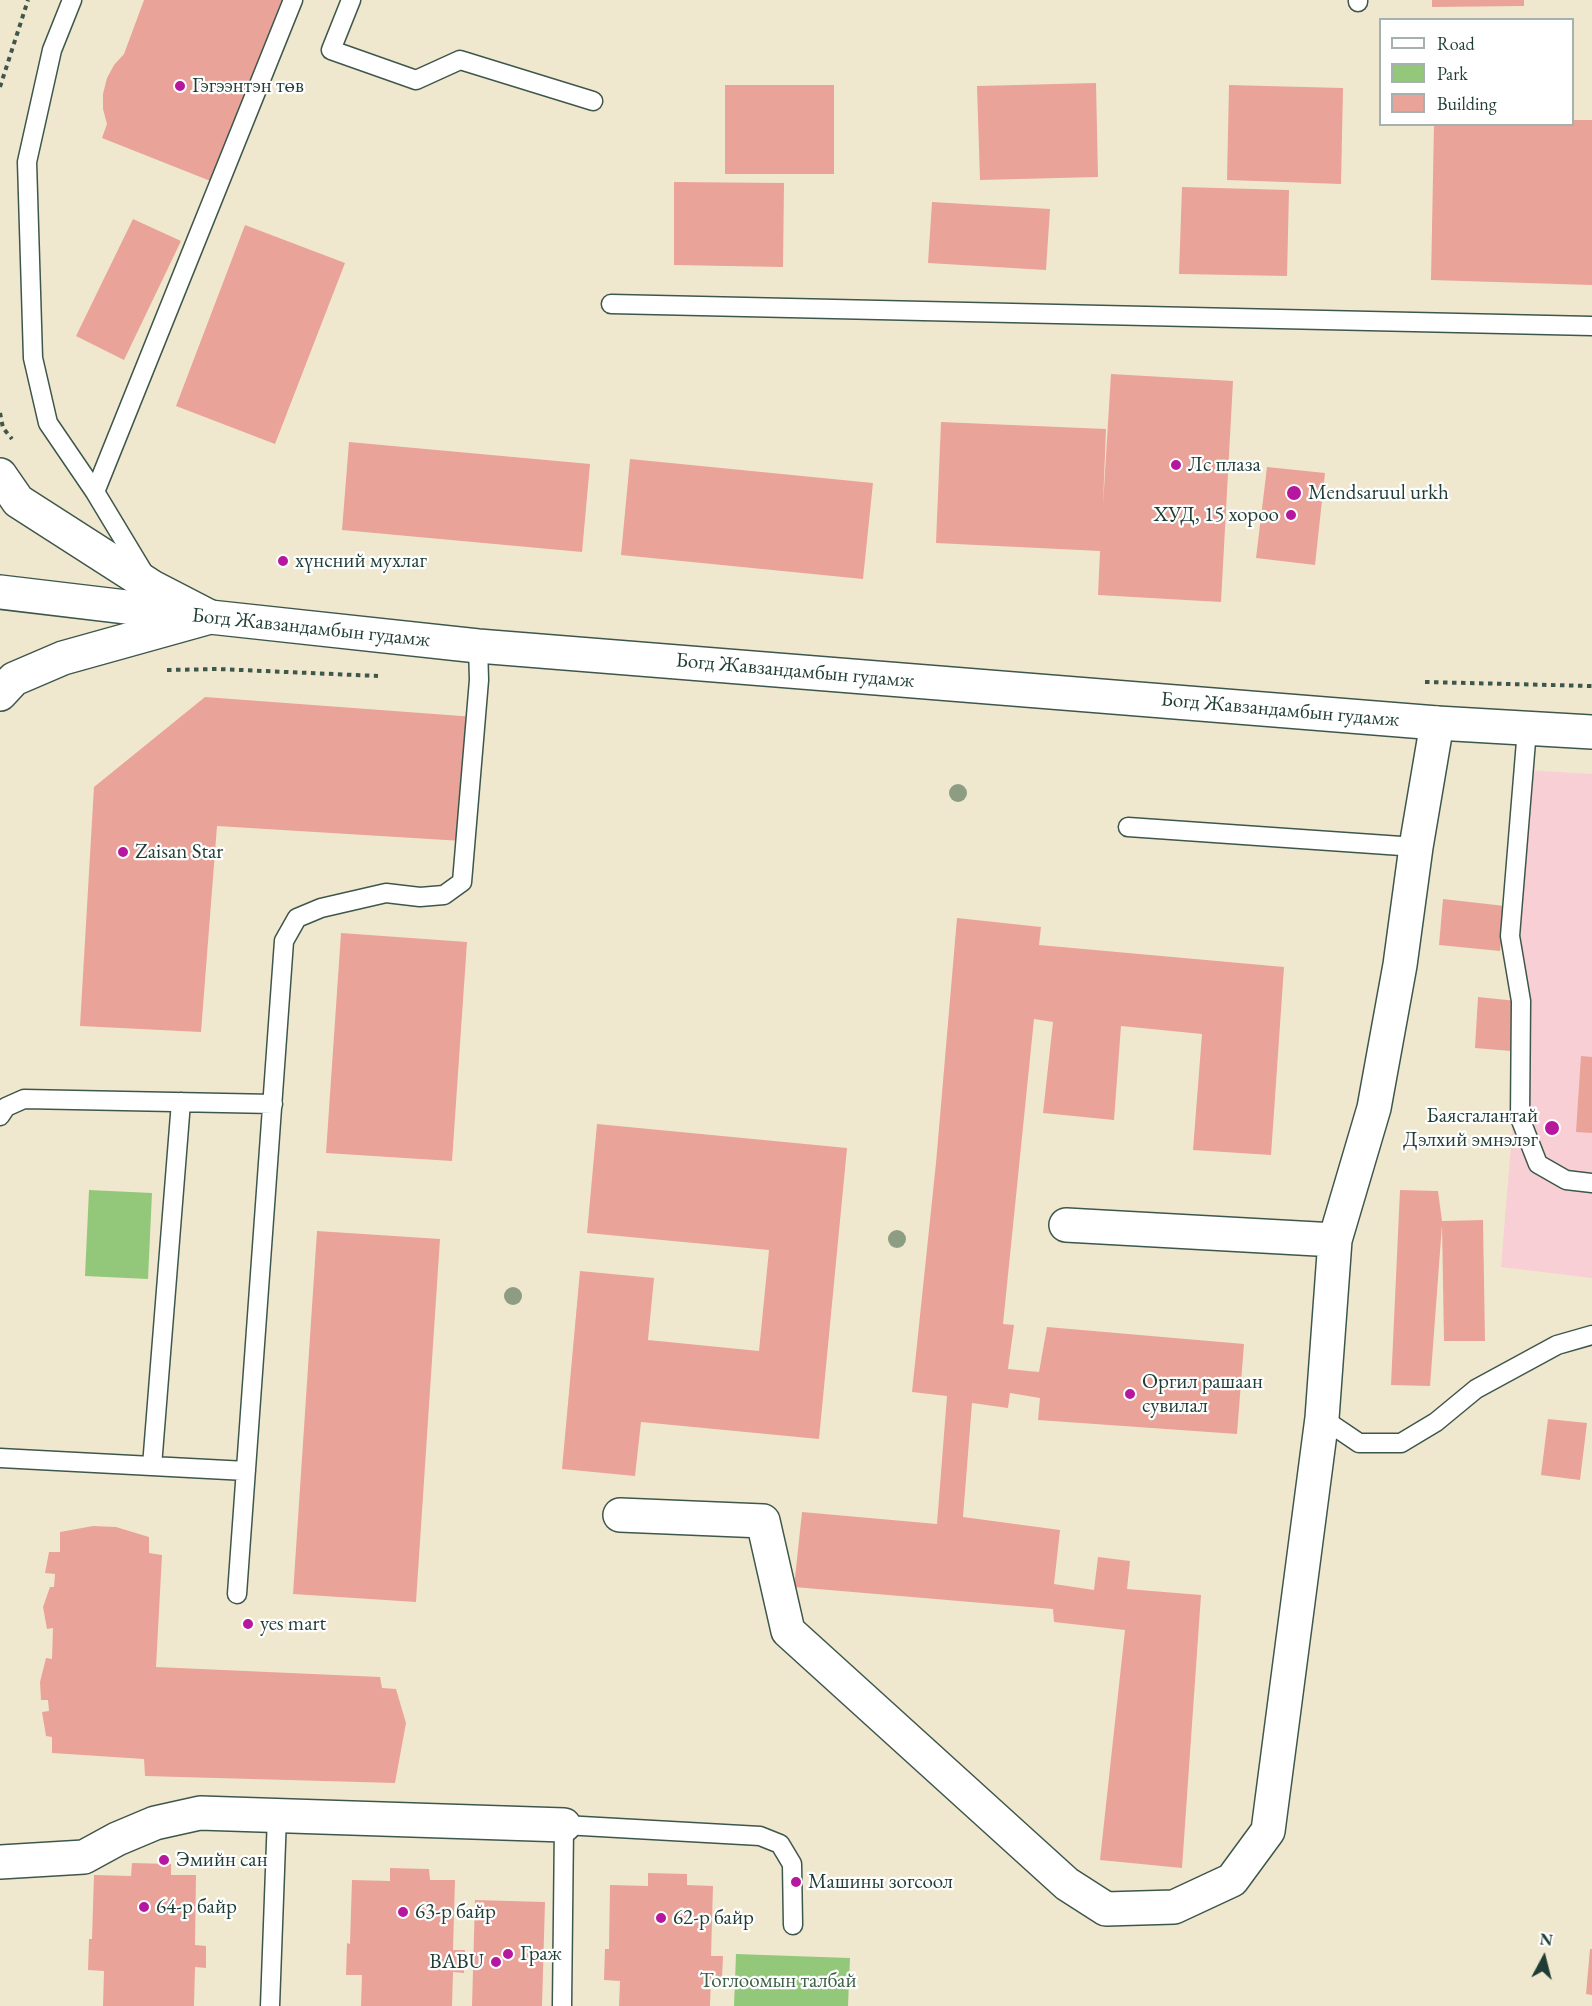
<!DOCTYPE html>
<html>
<head>
<meta charset="utf-8">
<style>
	body { margin:0 }
	#map { position:relative; width:1592px; height:2006px; overflow:hidden; background:#f0e8ce; font-family:"EB Garamond",serif }
	canvas { display:block }
	.legend { position:absolute; left:1379px; top:18px; width:195px; height:108px; box-sizing:border-box; background:#fff; border:2px solid #a5b1ae; margin:0; padding:8px 10px; list-style:none; font-size:18px; color:#1f3d34 }
	.legend li { display:flex; align-items:center; gap:12px; height:30px }
	.legend b { width:30px; border:2px solid #a5b1ae }
	.north { position:absolute; left:1514px; top:1928px; width:60px; height:60px; -webkit-text-stroke:4px #fff; paint-order:stroke; rotate:7deg; font-size:16px; font-weight:700; line-height:24px; text-align:center; color:#1f3d34 }
	.north::after { content:''; display:block; margin:auto; width:21px; height:27px; background:#1f3d34; clip-path:polygon(50% 0,100% 100%,50% 72%,0 100%) }
</style>
</head>
<body>
<div id="map">
<canvas width="1592" height="2006"></canvas>
<ul class="legend">
<li><b style="height:8px;background:#fff"></b>Road</li>
<li><b style="height:16px;background:#93c87a"></b>Park</li>
<li><b style="height:16px;background:#eaa399"></b>Building</li>
</ul>
<div class="north">N</div>
</div>
<script>
const g = document.querySelector('canvas').getContext('2d');
g.lineJoin = 'round';
function paint(path, color) {
  g.fillStyle = color;
  g.fill(path, 'evenodd');
}
function poly(rows) {
  const path = new Path2D();
  for (const r of rows) {
    path.moveTo(r[0], r[1]);
    for (let i = 2; i < r.length; i += 2) path.lineTo(r[i], r[i + 1]);
  }
  return path;
}
function stroke(path, color, width, dash) {
  g.strokeStyle = color;
  g.lineWidth = width;
  g.lineCap = dash ? 'butt' : 'round';
  g.setLineDash(dash || []);
  g.stroke(path);
}
function write(font, color, halo, rows, align = 'center') {
  g.font = font + ' "EB Garamond",serif';
  g.lineWidth = 4.5;
  g.setLineDash([]);
  g.textBaseline = 'middle';
  g.strokeStyle = halo;
  g.fillStyle = color;
  for (const [text, x, y, turn = 0] of rows) {
    g.save();
    g.translate(x, y);
    g.rotate((+turn || 0) * Math.PI / 180);
    g.textAlign = isNaN(turn) ? turn : align;
    if (halo) g.strokeText(text, 0, 0);
    g.fillText(text, 0, 0);
    g.restore();
  }
}
const built = poly([
	[1527,770,1592,774,1592,1278,1501,1267,1524,989,1511,981]
]);
const green = poly([
	[89,1190,152,1193,148,1279,85,1276],
	[736,1954,850,1958,848,2006,734,2006]
]);
const building = poly([
	[144,0,287,0,218,184,102,138,107,124,103,109,103,94,107,78,114,65,124,54],
	[1432,0,1524,0,1524,6,1432,7],
	[1096,83,1098,177,980,180,977,86],
	[725,85,834,85,834,174,725,174],
	[1229,85,1343,88,1341,184,1227,180],
	[1572,120,1592,120,1592,285,1431,280,1434,124,1572,124],
	[674,182,784,183,783,267,674,265],
	[1182,187,1289,190,1287,276,1179,274],
	[932,202,1050,209,1046,270,928,263],
	[133,219,181,241,124,360,76,336],
	[245,225,345,263,275,444,176,406],
	[1111,374,1233,381,1221,602,1098,595,1100,551,936,543,941,422,1106,429,1103,505],
	[349,442,590,464,582,552,342,530],
	[630,459,873,483,863,579,621,555],
	[1267,467,1325,473,1315,565,1256,558],
	[205,697,475,717,462,841,217,826,201,1032,80,1026,94,787],
	[1443,899,1505,906,1500,951,1439,945],
	[957,918,1041,927,1039,945,1284,967,1271,1155,1193,1150,1202,1034,1121,1026,1114,1120,1043,1113,1053,1022,1034,1019,1003,1324,1014,1325,1008,1369,1039,1372,1047,1327,1244,1344,1237,1434,1038,1420,1040,1398,1010,1393,1008,1408,972,1403,963,1517,1060,1530,1054,1584,1094,1590,1098,1557,1130,1561,1127,1589,1201,1595,1182,1868,1100,1860,1125,1630,1054,1622,1053,1609,794,1587,802,1512,937,1524,947,1396,912,1392,936,1163],
	[341,933,467,942,452,1161,326,1153],
	[1478,997,1517,1001,1511,1051,1475,1048],
	[1581,1056,1592,1057,1592,1133,1576,1132],
	[597,1124,847,1148,819,1439,641,1422,635,1476,562,1469,580,1271,654,1278,648,1340,759,1351,769,1250,587,1233],
	[1400,1190,1438,1191,1442,1221,1483,1220,1485,1341,1444,1341,1442,1225,1430,1386,1391,1385],
	[317,1231,440,1239,416,1602,293,1594],
	[1548,1419,1587,1423,1580,1480,1541,1475],
	[93,1526,116,1527,149,1537,149,1553,162,1555,156,1667,380,1677,382,1688,396,1689,406,1723,395,1783,145,1776,144,1759,52,1753,52,1737,46,1736,42,1712,49,1711,48,1700,41,1700,40,1682,46,1658,52,1659,53,1628,47,1629,43,1607,50,1587,54,1587,55,1574,45,1573,49,1552,60,1552,60,1532],
	[132,1863,171,1864,171,1875,196,1875,195,1945,206,1946,206,1968,195,1967,194,2006,103,2006,104,1971,88,1970,89,1939,92,1939,94,1875,131,1876],
	[390,1868,429,1869,430,1880,455,1880,453,1950,465,1950,464,1973,453,1972,452,2006,361,2006,362,1975,346,1975,347,1943,350,1944,352,1880,390,1881],
	[648,1873,687,1874,687,1885,713,1886,711,1956,723,1956,722,1978,711,1978,710,2006,619,2006,620,1981,604,1980,605,1949,609,1949,610,1885,648,1886],
	[475,1900,545,1902,542,2006,472,2006],
	[1590,1949,1592,1949,1592,1995,1586,1994]
]);
const path = poly([
	[0,87,28,0],
	[0,413,3,428,12,439],
	[167,670,218,669,378,676],
	[1425,682,1592,686]
]);
const service = poly([
	[72,0,52,50,27,162,33,358,48,423,95,492],
	[351,0,331,50,416,80,460,60,593,101],
	[1358,2,1358,0],
	[611,304,1592,326],
	[145,575,95,492,293,0],
	[1527,729,1510,936,1521,1001,1520,1118,1538,1164,1566,1180,1592,1183],
	[1128,827,1416,847],
	[0,1116,6,1107,24,1099,273,1104],
	[1322,1418,1359,1443,1401,1443,1436,1422,1476,1389,1557,1345,1592,1335],
	[0,1458,246,1471],
	[152,1466,181,1102],
	[237,1594,284,941,297,918,321,908,386,893,420,897,444,895,462,882,479,680,478,646],
	[270,2006,277,1816],
	[562,2006,564,1825,760,1836,780,1844,792,1864,793,1925]
]);
const minor = poly([
	[1066,1225,1335,1240,1374,1108,1400,965,1416,847,1437,723],
	[620,1515,763,1521,788,1631,1067,1884,1106,1909,1174,1907,1232,1880,1268,1831,1322,1418,1335,1240],
	[0,1862,84,1857,117,1839,155,1823,200,1813,564,1825]
]);
const secondary = poly([
	[0,592,210,617,478,646,1437,723,1592,732]
]);
const primary = poly([
	[0,475,18,501,152,587,210,617],
	[0,694,14,679,63,658,210,617]
]);
const trees = [
	[958,793],
	[897,1239],
	[513,1296]
];
const markers = [
	[180,86,6,"#b5179e"],
	[1176,465,6,"#b5179e"],
	[1294,493,8,"#b5179e"],
	[1291,515,6,"#b5179e"],
	[283,561,6,"#b5179e"],
	[123,852,6,"#b5179e"],
	[1552,1128,8,"#b5179e"],
	[1130,1394,6,"#b5179e"],
	[248,1624,6,"#b5179e"],
	[164,1860,6,"#b5179e"],
	[796,1882,6,"#b5179e"],
	[144,1907,6,"#b5179e"],
	[403,1912,6,"#b5179e"],
	[661,1918,6,"#b5179e"],
	[508,1954,6,"#b5179e"],
	[496,1962,6,"#b5179e"]
];
const poiNames = [
	["Гэгээнтэн төв",192,86],
	["Лс плаза",1188,465],
	["Mendsaruul urkh",1308,493],
	["ХУД, 15 хороо",1279,515,"right"],
	["хүнсний мухлаг",295,561],
	["Zaisan Star",135,852],
	["Баясгалантай",1538,1116,"right"],
	["Дэлхий эмнэлэг",1538,1140,"right"],
	["Оргил рашаан",1142,1382],
	["сувилал",1142,1406],
	["yes mart",260,1624],
	["Эмийн сан",176,1860],
	["Машины зогсоол",808,1882],
	["64-р байр",156,1907],
	["63-р байр",415,1912],
	["62-р байр",673,1918],
	["Граж",520,1954],
	["BABU",484,1962,"right"]
];
const streetNames = [
	["Богд Жавзандамбын гудамж",311,628,6],
	["Богд Жавзандамбын гудамж",795,671,5],
	["Богд Жавзандамбын гудамж",1280,710,5]
];
const parkNames = [
	["Тоглоомын талбай",778,1981]
];
paint(built, '#f7cfd4');
paint(green, '#93c87a');
paint(building, '#eaa399');
stroke(service, '#3e574b', 21);
stroke(minor, '#3e574b', 36);
stroke(secondary, '#3e574b', 36);
stroke(primary, '#3e574b', 36);
stroke(path, '#3e574b', 4, [4.5, 4.5]);
stroke(service, '#fff', 18);
stroke(minor, '#fff', 33);
stroke(secondary, '#fff', 33);
stroke(primary, '#fff', 33);
g.fillStyle = '#8d9d83';
for (const [x, y] of trees) {
  g.beginPath();
  g.arc(x, y, 9, 0, 2 * Math.PI);
  g.fill();
}
for (const [x, y, r, color] of markers) {
  const dot = new Path2D();
  dot.arc(x, y, r, 0, 2 * Math.PI);
  g.fillStyle = color;
  g.fill(dot);
  stroke(dot, '#fff', 2);
}
write('21px', '#1f3d34', '#fff', poiNames, 'left');
write('21px', '#1f3d34', '#fff', streetNames);
write('21px', '#3c6046', '#fff', parkNames);
</script>
</body>
</html>
